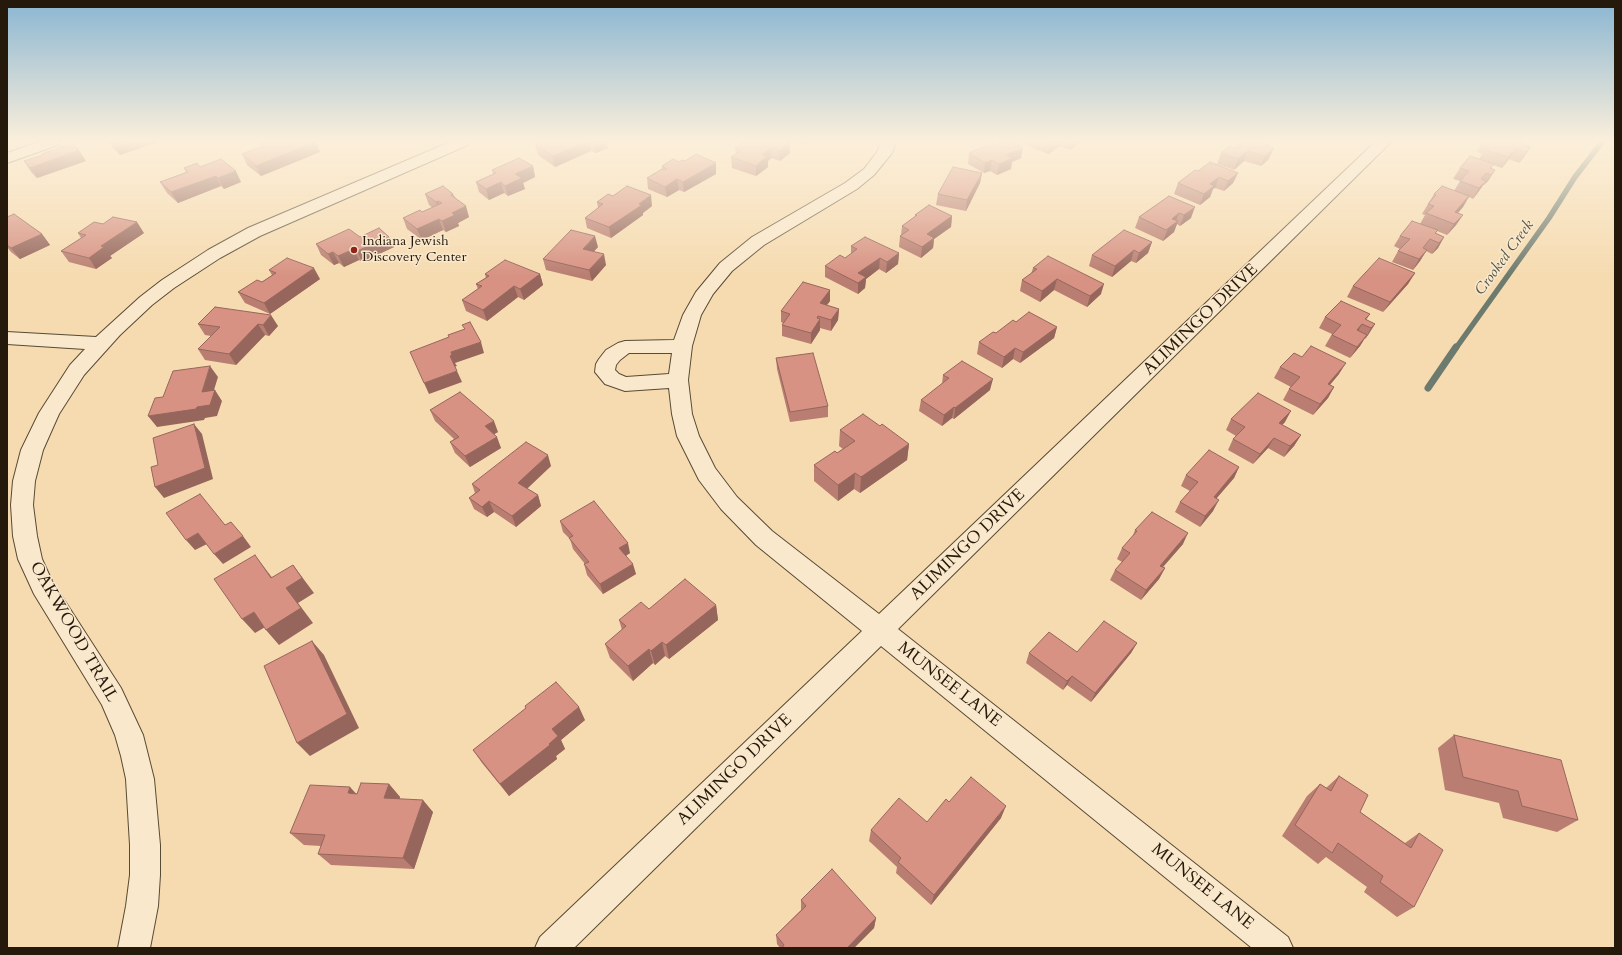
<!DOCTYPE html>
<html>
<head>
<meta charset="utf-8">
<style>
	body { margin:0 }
	#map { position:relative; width:1622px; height:955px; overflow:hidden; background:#f6dbb0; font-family:Cardo,serif }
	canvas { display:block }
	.frame { position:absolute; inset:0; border:8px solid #24190b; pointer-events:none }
</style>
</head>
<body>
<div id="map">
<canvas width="1622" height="955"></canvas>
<div class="frame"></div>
</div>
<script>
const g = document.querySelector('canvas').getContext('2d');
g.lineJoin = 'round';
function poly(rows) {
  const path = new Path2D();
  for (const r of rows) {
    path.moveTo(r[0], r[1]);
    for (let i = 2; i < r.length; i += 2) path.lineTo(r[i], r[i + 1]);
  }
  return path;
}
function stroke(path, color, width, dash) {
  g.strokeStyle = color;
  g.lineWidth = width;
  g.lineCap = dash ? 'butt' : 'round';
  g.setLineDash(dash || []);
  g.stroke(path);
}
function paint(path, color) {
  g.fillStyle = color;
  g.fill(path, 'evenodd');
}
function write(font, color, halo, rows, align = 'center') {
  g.font = font + ' Cardo,serif';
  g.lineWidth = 3;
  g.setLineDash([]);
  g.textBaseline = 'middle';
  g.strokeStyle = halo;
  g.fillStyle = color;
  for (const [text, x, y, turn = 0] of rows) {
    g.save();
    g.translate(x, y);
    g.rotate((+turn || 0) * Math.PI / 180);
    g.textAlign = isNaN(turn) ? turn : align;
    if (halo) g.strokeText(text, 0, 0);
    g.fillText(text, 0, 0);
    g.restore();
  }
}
const streamFar1 = poly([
	[1456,348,1549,218,1575,177,1602,142]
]);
const stream = poly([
	[1428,388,1456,347]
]);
const minor = poly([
	[38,142,60,142,58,145,7,163,7,153,38,142],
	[450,142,470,142,468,145,260,236,220,258,174,288,152,305,120,335,84,375,59,414,43,450,35,481,33,505,37,536,42,559,52,581,121,688,143,735,154,779,160,845,160,875,158,906,150,948,118,948,126,906,130,875,130,845,126,779,121,756,115,735,102,705,34,594,18,559,13,536,11,505,13,481,21,450,39,413,70,365,85,349,7,344,7,332,96,337,140,297,162,280,208,250,248,228,450,142],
	[881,142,896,142,892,153,874,175,857,189,764,245,732,271,713,294,701,315,692,346,688,380,692,414,699,436,715,468,737,497,772,531,879,614,1375,142,1391,142,898,629,1288,937,1293,948,1252,948,881,646,574,948,535,948,540,937,862,631,756,545,721,509,699,480,677,436,672,414,669,388,625,391,605,384,595,372,596,364,599,359,606,350,618,343,625,341,674,340,683,315,696,292,720,263,752,237,845,183,864,169,877,152,881,142],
	[629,353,672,353,669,374,626,377,619,374,615,370,616,365,620,360,629,353]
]);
const wall = poly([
	[109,142,158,142,120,155,113,148],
	[261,142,316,142,320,152,261,176,247,165,242,154,263,146],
	[541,142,606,142,608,148,596,153,591,151,555,167,538,155,535,145],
	[790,142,790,153,780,161,771,158,768,161,768,167,756,176,732,168,731,157,736,154,735,148],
	[793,142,810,142,809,145],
	[1024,142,1081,142,1070,150,1060,146,1048,154,1024,144],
	[1270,142,1269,147,1269,159,1261,166,1244,161,1234,170,1217,164,1221,153,1235,148],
	[1271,142,1282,142,1278,145],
	[1482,142,1522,142,1521,144,1531,147,1524,157,1519,163,1509,159,1502,168,1493,165,1491,169,1495,170,1488,181,1484,185,1483,185,1479,191,1473,199,1469,197,1463,207,1458,213,1463,215,1456,225,1447,235,1437,231,1436,233,1444,237,1438,248,1432,254,1426,251,1420,261,1413,270,1392,262,1398,251,1400,249,1394,246,1400,236,1420,224,1425,215,1422,214,1434,194,1454,191,1460,181,1453,179,1460,168,1479,159,1482,154,1477,152],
	[969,153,1021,158,1012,162,1011,169,997,175,990,171,984,173,968,164],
	[24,161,86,161,37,178,31,172],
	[685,161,716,163,716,174,684,192,679,190,667,197,648,189,647,178,662,169,662,166,679,162],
	[533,166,535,177,523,183,525,189,508,196,504,193,489,200,479,192,476,182,493,174,492,170],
	[200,167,241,182,224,189,221,186,178,203,167,193,160,182,186,172,184,168],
	[1198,171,1238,173,1233,183,1224,191,1215,188,1213,189,1210,197,1200,205,1174,194,1178,183],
	[982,173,980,183,966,211,936,205,938,194],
	[425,194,453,194,455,197,469,217,458,223,459,226,446,232,443,230,422,240,407,229,403,218,422,212,433,208,429,205],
	[613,196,652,206,643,213,643,215,611,238,587,228,585,218,598,208,597,202],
	[1169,196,1191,218,1180,226,1177,224,1174,232,1163,241,1135,228,1139,217],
	[915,215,952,216,951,227,934,239,933,248,921,258,899,247,900,236,901,235,902,226,915,217],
	[7,217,42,234,50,245,20,259,11,252,7,247],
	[78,233,144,233,110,256,112,258,96,269,69,262,61,251,81,238],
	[360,237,389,237,394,247,362,262,359,260,344,267,339,263,334,265,321,255,316,244],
	[1152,242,1148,253,1136,263,1131,261,1112,277,1089,266,1092,255],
	[851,246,899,253,898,264,886,273,879,269,866,279,865,288,858,294,825,277,825,266,845,258,851,254],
	[598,247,594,251,606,265,592,281,546,270,543,259],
	[1033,268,1101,294,1087,307,1054,290,1040,302,1020,291,1022,280,1031,274],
	[269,270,320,279,270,314,245,303,238,292,262,282,272,275],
	[1415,273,1408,284,1383,312,1347,297,1353,286],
	[485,274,540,274,543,285,524,300,518,297,487,321,466,311,462,300,478,289,476,284,486,278],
	[830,290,830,301,827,305,839,309,838,320,831,331,820,328,820,330,811,344,782,336,782,325,783,323,781,322,781,311],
	[215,307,278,326,269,336,265,335,236,365,205,360,198,349,211,336,205,335,198,324],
	[1325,317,1366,320,1375,324,1368,335,1365,339,1364,339,1360,346,1350,358,1325,346,1332,334,1319,328],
	[1016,322,1057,327,1054,338,1020,363,1013,359,1002,368,977,354,979,342],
	[776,358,828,406,828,417,790,422,777,369],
	[1280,367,1339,374,1330,385,1334,387,1328,398,1313,415,1283,400,1289,389,1291,387,1274,378],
	[943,375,990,390,954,419,952,418,942,426,919,411,921,400,942,384],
	[430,410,498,432,494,434,501,448,470,467,455,453,450,442,454,439,435,421],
	[1231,419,1285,422,1282,425,1301,435,1294,446,1284,457,1268,448,1253,464,1228,450,1233,439,1236,436,1226,430],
	[880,426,909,444,907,460,860,493,854,489,838,501,814,481,814,465,837,453,843,449,839,446,840,430],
	[551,466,527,489,538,495,541,506,516,527,494,512,487,517,474,509,469,498,475,493,472,484],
	[1239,467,1234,478,1216,499,1213,511,1200,527,1175,512,1180,502,1190,491,1181,486,1186,475],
	[560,521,630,553,626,556,636,574,603,594,587,575,584,564,585,564,573,549,570,539,563,532],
	[1135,530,1183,544,1163,567,1165,568,1159,579,1141,600,1110,580,1115,570,1122,562,1117,559,1122,548,1132,538],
	[716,605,718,620,669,659,665,656,655,665,653,663,633,681,610,658,605,644,622,630,619,620,649,609],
	[1137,643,1131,653,1091,702,1067,685,1063,690,1026,663,1029,653,1077,652],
	[525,706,585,720,561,740,565,749,556,756,557,759,509,796,482,763,473,750,526,708],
	[1454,735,1578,820,1557,832,1503,818,1499,803,1445,790,1438,748],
	[1339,776,1360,812,1405,843,1419,833,1414,907,1397,917,1364,892,1367,887,1326,857,1318,864,1282,836,1307,796,1320,784,1326,788],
	[389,784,400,797,400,799,433,812,414,869,331,865,318,854,321,846,304,845,290,833,356,794],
	[949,802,1001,818,931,905,896,873,897,867,869,841,871,830,927,822],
	[801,900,876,918,874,928,854,948,780,948,777,944,776,935,801,910]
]);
const shadedWall = poly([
	[121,142,158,142,120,155,113,145],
	[315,142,316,142,320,152,261,176,256,166],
	[585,142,590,142,591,151,555,167,553,156],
	[595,142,606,142,608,148,596,153,594,143],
	[790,142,790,153,780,161,779,151],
	[1052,142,1061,142,1060,146,1048,154,1050,143],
	[1071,142,1081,142,1070,150],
	[1531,147,1524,157,1519,163,1526,152],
	[771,148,771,158,768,161,768,167,756,176,756,166,762,155],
	[1023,148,1021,158,1012,162,1011,169,997,175,999,164,1006,155],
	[1274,148,1269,159,1261,166,1265,156],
	[1516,149,1509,159,1502,168,1508,157],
	[79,150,86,161,37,178,30,168],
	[1248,151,1244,161,1234,170,1238,159],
	[992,160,990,171,984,173,985,163],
	[716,163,716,174,684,192,683,182],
	[533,166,535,177,523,183,525,189,508,196,505,186,515,174],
	[1495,170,1488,181,1484,185,1491,175],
	[236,171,241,182,224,189,218,178],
	[982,173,980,183,966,211,967,200],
	[1238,173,1233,183,1224,191,1228,181],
	[216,176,221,186,178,203,171,192],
	[1219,177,1215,188,1213,189,1210,197,1200,205,1204,194,1210,184],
	[677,179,679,190,667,197,665,187],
	[1486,181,1479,191,1473,199,1479,188],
	[501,182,504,193,489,200,486,189],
	[651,195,652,206,643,213,643,215,611,238,609,227],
	[1469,196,1463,207,1449,223,1455,212],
	[438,201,442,211,439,213,436,202],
	[466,206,469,217,458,223,459,226,446,232,442,221,452,213],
	[1195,207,1191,218,1180,226,1184,215],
	[1179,213,1175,223,1178,221,1174,232,1163,241,1172,219],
	[1463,215,1456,225,1447,235,1454,224],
	[952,216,951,227,934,239,933,248,921,258,922,247,927,234],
	[439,219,443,230,422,240,417,229],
	[137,222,144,233,110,256,112,258,96,269,89,258,101,246],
	[42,234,50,245,20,259,11,248],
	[595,236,598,247,586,260,583,249],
	[389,237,394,247,362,262,357,251],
	[1444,237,1438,248,1432,254,1439,243],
	[1152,242,1148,253,1136,263,1139,253],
	[354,249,359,260,344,267,338,256],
	[1134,250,1131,261,1112,277,1115,266],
	[1427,250,1420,261,1413,270,1419,259],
	[333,252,339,263,334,265,328,254],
	[899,253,898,264,886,273,887,262],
	[604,254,606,265,592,281,589,270],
	[880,258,879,269,866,279,865,288,858,294,858,273],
	[314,268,320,279,270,314,264,303],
	[1415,273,1408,284,1383,312,1390,302],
	[540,274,543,285,524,300,520,289],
	[1057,279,1054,290,1040,302,1042,291],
	[1104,284,1101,294,1087,307,1090,296],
	[514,286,518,297,487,321,483,310],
	[830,290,830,301,820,314,820,303],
	[839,309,838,320,831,331,831,320],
	[1370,314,1363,325,1362,324,1356,335,1357,330],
	[271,315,278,326,269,336,263,325],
	[818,316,818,322,820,319,820,330,811,344,811,333],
	[258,324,265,335,236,365,229,354],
	[1375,324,1368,335,1365,339,1371,328],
	[1057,327,1054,338,1020,363,1023,352],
	[1367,335,1360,346,1350,358,1357,347],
	[481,342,484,353,455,363,457,366,454,367,450,356,451,352],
	[1015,348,1013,359,1002,368,1004,357],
	[1346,363,1339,374,1321,395,1328,384],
	[210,366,218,377,210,403,202,392],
	[457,371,462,382,429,394,424,383],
	[993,379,990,390,954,419,955,408],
	[1334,387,1328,398,1313,415,1320,404],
	[215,390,222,401,217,416,205,418,204,420,157,427,148,416,197,407],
	[954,407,952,418,942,426,944,415],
	[1291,411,1285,422,1273,434,1279,423],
	[494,421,498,432,489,437,485,426],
	[194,424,202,434,213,479,164,498,155,487],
	[1301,435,1294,446,1284,457,1290,446],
	[497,437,501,448,470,467,465,456],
	[1274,438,1268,448,1253,464,1260,454],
	[909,444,907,460,860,493,861,477],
	[548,455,551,466,522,493,518,483],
	[1239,467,1234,478,1208,508,1214,497],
	[855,473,854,489,838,501,838,485],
	[538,495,541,506,516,527,512,516],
	[1219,500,1213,511,1200,527,1205,516],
	[489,501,494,512,487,517,482,507],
	[198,533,207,544,195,550,186,540],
	[1188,533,1183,544,1155,576,1160,566],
	[243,536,251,547,223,564,214,554],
	[628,543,630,553,622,558,619,548],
	[255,555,267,571,284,593,271,578],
	[633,564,636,574,603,594,600,584],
	[293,565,314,593,298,603,313,623,279,645,266,630,286,588],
	[1165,568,1159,579,1141,600,1146,590],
	[716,605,718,620,669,659,666,645],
	[254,612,267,626,255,633,242,619],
	[312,641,324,655,359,728,310,756,297,743],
	[662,642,665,656,655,665,651,651],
	[1137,643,1131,653,1091,702,1095,693],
	[649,649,653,663,633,681,628,666],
	[1072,676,1067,685,1063,690,1067,681],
	[579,707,585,720,561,740,565,749,556,756,557,759,509,796,500,784,549,744,552,729],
	[389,784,400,797,396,811,384,798],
	[350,787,362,800,348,793],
	[423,800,433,812,414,869,403,858],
	[1006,806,1001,818,931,905,934,895],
	[876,918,874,928,854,948,847,948]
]);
const building = poly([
	[111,142,121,142,113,145,111,142],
	[261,142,315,142,256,166,242,154,265,145,261,142],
	[541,142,585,142,553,156,535,145,541,142],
	[743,142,789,142,779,151,771,148,762,155,767,156,756,166,731,157,741,150,735,148,743,142],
	[1003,142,1014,142,1023,148,1006,155,1013,158,999,164,992,160,985,163,969,153,992,143,996,145,1003,142],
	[1242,142,1270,142,1266,146,1274,148,1265,156,1248,151,1238,159,1221,153,1229,146,1235,148,1242,142],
	[1486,142,1521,142,1520,143,1531,147,1526,152,1516,149,1508,157,1485,150,1490,144,1486,142],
	[72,143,79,150,30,168,24,161,43,155,42,154,72,143],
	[696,154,716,163,683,182,677,179,665,187,647,178,662,169,665,170,667,169,662,166,673,159,679,162,682,160,685,161,696,154],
	[1470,156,1494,164,1490,168,1495,170,1491,175,1486,173,1481,179,1486,181,1479,188,1460,181,1469,171,1460,168,1470,156],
	[519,158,533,166,515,174,522,178,505,186,501,182,486,189,476,182,496,173,492,170,519,158],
	[221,159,236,171,218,178,216,176,171,192,160,182,188,172,184,168,197,163,200,167,221,159],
	[1210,162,1238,173,1228,181,1219,177,1210,184,1214,186,1204,194,1178,183,1195,170,1198,171,1210,162],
	[953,167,982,173,967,200,938,194,953,167],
	[443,186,453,194,451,195,466,206,452,213,455,215,442,221,439,219,417,229,403,218,420,210,422,212,442,203,438,201,436,202,425,194,443,186],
	[627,186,651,195,639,204,642,205,609,227,585,218,603,204,597,202,608,194,613,196,627,186],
	[1442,186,1469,196,1455,212,1463,215,1454,224,1426,213,1434,206,1428,204,1436,195,1434,194,1442,186],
	[1169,196,1195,207,1184,215,1179,213,1172,219,1178,221,1166,230,1139,217,1169,196],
	[929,205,952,216,927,234,934,238,922,247,900,236,909,230,902,226,917,215,915,215,929,205],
	[14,214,42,234,11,248,7,245,7,217,14,214],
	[113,217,137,222,101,246,104,247,89,258,61,251,86,235,78,233,94,222,103,224,113,217],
	[1412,221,1438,230,1435,233,1444,237,1439,243,1430,239,1423,248,1427,250,1419,259,1398,251,1410,239,1400,236,1412,221],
	[379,228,389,237,357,251,354,249,338,256,333,252,328,254,316,244,349,229,360,237,379,228],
	[571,230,595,236,583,249,604,254,589,270,543,259,571,230],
	[1124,230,1152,242,1139,253,1134,250,1115,266,1092,255,1124,230],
	[865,237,899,253,887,262,880,258,858,273,866,277,858,283,825,266,840,255,845,258,857,249,851,246,865,237],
	[1048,256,1104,284,1090,296,1057,279,1042,291,1022,280,1037,269,1033,268,1048,256],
	[287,258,314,268,264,303,238,292,257,280,262,282,276,273,269,270,287,258],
	[1379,258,1415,273,1390,302,1353,286,1379,258],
	[505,260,540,274,520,289,514,286,483,310,462,300,482,286,476,284,489,276,485,274,505,260],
	[803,282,830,290,820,303,839,309,831,320,818,316,817,318,820,319,811,333,782,325,790,314,781,311,803,282],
	[1341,301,1370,314,1365,319,1375,324,1371,328,1362,324,1357,330,1367,335,1357,347,1332,335,1341,325,1325,317,1341,301],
	[215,307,271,315,263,325,258,324,229,354,198,349,220,327,198,324,215,307],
	[1029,312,1057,327,1023,352,1015,348,1004,357,979,342,993,332,996,333,1013,320,1016,322,1029,312],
	[470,322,481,342,451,352,452,355,450,356,457,371,424,383,410,352,449,337,448,335,465,329,462,325,470,322],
	[1311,346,1346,363,1328,384,1334,387,1320,404,1289,389,1300,377,1280,367,1294,353,1302,357,1311,346],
	[813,353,828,406,790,412,776,358,813,353],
	[962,361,993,379,955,408,954,407,944,415,921,400,949,378,943,375,962,361],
	[210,366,202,392,215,390,210,405,197,407,196,409,148,416,155,398,163,397,173,371,210,366],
	[460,392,494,421,485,426,497,437,465,456,450,442,459,437,430,410,460,392],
	[1258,393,1291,411,1279,423,1301,435,1290,446,1274,438,1260,454,1233,439,1245,427,1231,419,1258,393],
	[863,414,880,426,882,424,909,444,861,477,855,473,838,485,814,465,835,451,837,453,855,441,840,430,863,414],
	[194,424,205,468,155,487,151,467,158,465,153,438,194,424],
	[526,442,548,455,518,483,538,495,512,516,489,501,482,507,469,498,480,490,472,484,526,442],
	[1209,450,1239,467,1214,497,1219,500,1205,516,1180,502,1198,482,1186,475,1209,450],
	[200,494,225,525,231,522,243,536,214,554,198,533,186,540,166,513,200,494],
	[594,501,628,543,619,548,633,564,600,584,584,564,589,562,569,538,573,536,560,521,594,501],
	[1152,512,1188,533,1160,566,1165,568,1146,590,1115,570,1130,553,1122,548,1137,531,1135,530,1152,512],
	[255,555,271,578,293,565,302,578,286,588,301,608,266,630,254,612,242,619,214,579,255,555],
	[685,579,716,605,666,645,662,642,651,651,649,649,628,666,605,644,626,626,619,620,641,602,649,609,685,579],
	[1104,621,1137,643,1095,693,1072,676,1067,681,1029,653,1049,632,1077,652,1104,621],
	[312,641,347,714,297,743,264,666,312,641],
	[556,682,579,707,552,729,558,736,549,744,550,745,500,784,473,750,526,708,525,706,556,682],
	[1454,735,1561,760,1578,820,1522,806,1518,791,1463,777,1454,735],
	[1339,776,1368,795,1360,812,1411,848,1419,833,1443,850,1414,907,1380,882,1383,876,1338,843,1332,853,1295,825,1320,784,1331,791,1339,776],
	[971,777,1006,806,934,895,898,862,901,858,871,830,899,798,927,822,946,799,949,802,971,777],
	[361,783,389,784,384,798,423,800,403,858,318,854,325,835,290,833,310,785,350,787,348,793,357,794,361,783],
	[832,869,876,918,847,948,782,948,784,945,776,935,806,906,801,900,832,869]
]);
const markers = [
	[354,250,4,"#8f2418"]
];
const farPoinames = [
	["Indiana Jewish",362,242],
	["Discovery Center",362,258]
];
const farWaternames = [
	["Crooked Creek",1505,258,-54]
];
const streetNames = [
	["ALIMINGO DRIVE",1201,320,-44],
	["ALIMINGO DRIVE",968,545,-44],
	["OAKWOOD TRAIL",73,632,60],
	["MUNSEE LANE",949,685,38],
	["ALIMINGO DRIVE",735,770,-44],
	["MUNSEE LANE",1202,887,39]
];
stroke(streamFar1, '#6d7a6e', 5.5);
stroke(stream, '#6d7a6e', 7);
stroke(minor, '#584a34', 2);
paint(minor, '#f9e8cc');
paint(wall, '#b97e71');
paint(shadedWall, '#96665c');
paint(building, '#d79283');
stroke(building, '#96665c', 1);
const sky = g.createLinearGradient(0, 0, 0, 276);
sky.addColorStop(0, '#8ab6d2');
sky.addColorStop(0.51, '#fbefdb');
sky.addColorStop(1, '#fbefdb00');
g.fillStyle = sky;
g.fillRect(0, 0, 1622, 276);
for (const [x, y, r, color] of markers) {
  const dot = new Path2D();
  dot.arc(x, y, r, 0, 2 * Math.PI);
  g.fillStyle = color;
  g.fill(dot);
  stroke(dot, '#f9e8cc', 1.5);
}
write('14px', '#24190b', '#f9e8cc', farPoinames, 'left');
write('italic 15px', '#4e5145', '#f9e8cc', farWaternames);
write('17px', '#24190b', '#f9e8cc', streetNames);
</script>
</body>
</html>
